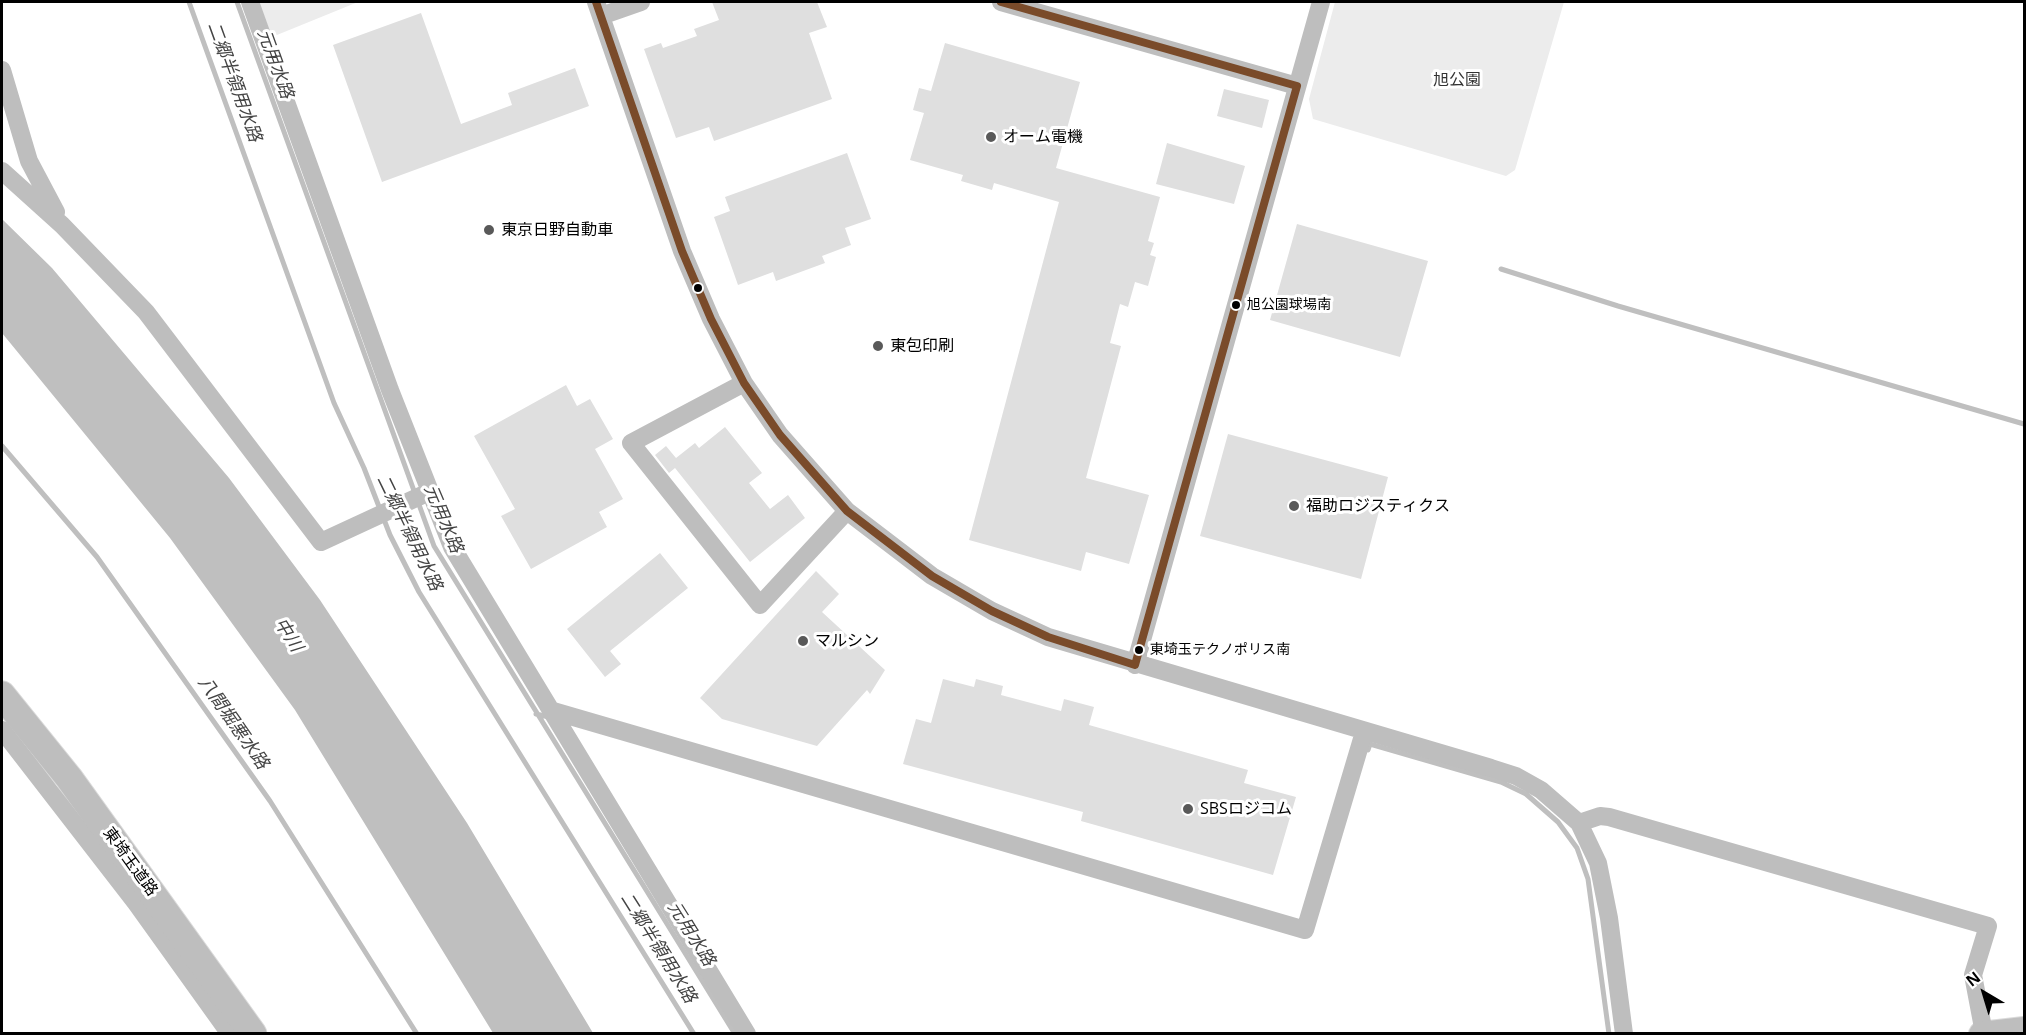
<!DOCTYPE html>
<html>
<head>
<meta charset="utf-8">
<style>
	body { margin:0 }
	#map { position:relative; width:2026px; height:1035px; overflow:hidden; background:#fff; font-family:"Open Sans",sans-serif }
	canvas { display:block }
	.frame { position:absolute; inset:0; border:3px solid #000; pointer-events:none }
	.north { position:absolute; left:1954px; top:963px; width:60px; height:60px; -webkit-text-stroke:4px #fff; paint-order:stroke; rotate:322deg; font-size:16px; font-weight:700; line-height:24px; text-align:center; color:#000 }
	.north::after { content:''; display:block; margin:auto; width:21px; height:27px; background:#000; clip-path:polygon(50% 0,100% 100%,50% 72%,0 100%) }
</style>
</head>
<body>
<div id="map">
<canvas width="2026" height="1035"></canvas>
<div class="frame"></div>
<div class="north">N</div>
</div>
<script>
const g = document.querySelector('canvas').getContext('2d');
g.lineJoin = 'round';
function paint(path, color) {
  g.fillStyle = color;
  g.fill(path, 'evenodd');
}
function poly(rows) {
  const path = new Path2D();
  for (const r of rows) {
    path.moveTo(r[0], r[1]);
    for (let i = 2; i < r.length; i += 2) path.lineTo(r[i], r[i + 1]);
  }
  return path;
}
function stroke(path, color, width, dash) {
  g.strokeStyle = color;
  g.lineWidth = width;
  g.lineCap = dash ? 'butt' : 'round';
  g.setLineDash(dash || []);
  g.stroke(path);
}
function write(font, color, halo, rows, align = 'center') {
  g.font = font + ' "Open Sans","Noto Sans JP",sans-serif';
  g.lineWidth = 6;
  g.setLineDash([]);
  g.textBaseline = 'middle';
  g.strokeStyle = halo;
  g.fillStyle = color;
  for (const [text, x, y, turn = 0] of rows) {
    g.save();
    g.translate(x, y);
    g.rotate((+turn || 0) * Math.PI / 180);
    g.textAlign = isNaN(turn) ? turn : align;
    if (halo) g.strokeText(text, 0, 0);
    g.fillText(text, 0, 0);
    g.restore();
  }
}
const green = poly([
	[259,2,358,2,272,37],
	[1335,2,1564,2,1515,170,1506,176,1313,119,1309,99]
]);
const water = poly([
	[2,219,52,268,229,478,320,600,467,823,593,1033,493,1033,295,710,170,538,2,333]
]);
const stream = poly([
	[189,2,334,403,364,468,390,535,419,592,694,1034],
	[237,2,434,546,735,1034],
	[1501,269,1618,306,2024,424],
	[2,446,97,557,270,801,417,1034],
	[536,714,549,717],
	[1368,750,1370,744,1501,782,1526,794,1558,822,1577,848,1588,879,1609,1034]
]);
const building = poly([
	[712,2,817,2,827,27,809,33,832,99,714,141,709,127,676,138,644,49,661,43,663,48,697,36,694,29,719,20],
	[421,13,461,124,512,105,508,93,575,68,589,106,382,182,333,45],
	[945,43,1080,82,1056,168,1160,197,1148,241,1154,243,1150,255,1156,257,1148,286,1135,282,1128,307,1120,304,1110,343,1121,346,1086,478,1149,495,1129,564,1086,552,1081,571,969,540,1059,202,994,183,992,190,961,181,963,175,910,160,924,113,913,110,919,88,931,91],
	[1224,89,1269,100,1262,128,1217,116],
	[1167,143,1245,166,1234,204,1156,184],
	[847,153,871,219,845,228,851,245,822,256,825,263,776,281,773,272,738,285,714,217,730,211,725,197],
	[1297,224,1428,261,1400,357,1270,320],
	[566,385,577,406,590,399,613,439,595,449,623,499,599,512,607,527,531,569,501,516,515,509,474,436],
	[725,427,762,473,749,483,770,509,788,495,805,518,750,562,675,468,669,473,655,455,666,446,676,458,695,443,699,448],
	[1228,434,1388,477,1361,579,1200,536],
	[660,553,688,588,610,651,621,664,605,677,567,629],
	[816,571,839,594,822,612,885,670,870,694,867,690,817,746,722,719,700,698],
	[943,679,974,687,976,679,1003,686,1001,695,1061,711,1064,699,1094,707,1089,725,1248,770,1244,783,1296,797,1273,875,1081,821,1083,812,903,764,916,719,931,723]
]);
const minor = poly([
	[250,2,390,390,452,547,747,1034],
	[596,2,682,251,711,319,744,383,780,435,847,511,932,576,992,611,1048,637,1491,768,1516,776,1541,790,1579,823,1598,863,1609,918,1624,1034],
	[1001,2,1297,86],
	[601,16,641,2],
	[2,70,29,161,56,212],
	[2,171,62,225,146,312,321,542,429,492],
	[744,383,631,443,760,605,847,511],
	[1135,665,1321,2],
	[553,711,1305,930,1364,732],
	[2,730,136,903,230,1034],
	[1579,823,1600,816,1609,817,1988,926,1973,975,1984,1033]
]);
const major = poly([
	[1981,1034,2024,1029]
]);
const highway = poly([
	[2,695,69,778,253,1034]
]);
const bus1 = poly([
	[596,2,682,251,711,319,744,383,780,435,847,511,932,576,992,611,1048,637,1135,665,1297,86,1001,2]
]);
const markers = [
	[991,137,6,"#595959"],
	[489,230,6,"#595959"],
	[698,288,5,"#000"],
	[1236,305,5,"#000"],
	[878,346,6,"#595959"],
	[1294,506,6,"#595959"],
	[803,641,6,"#595959"],
	[1139,650,5,"#000"],
	[1188,809,6,"#595959"]
];
const busNames = [
	["旭公園球場南",1247,305],
	["東埼玉テクノポリス南",1150,650]
];
const parkNames = [
	["旭公園",1457,80]
];
const poiNames = [
	["オーム電機",1003,137],
	["東京日野自動車",501,230],
	["東包印刷",890,346],
	["福助ロジスティクス",1306,506],
	["マルシン",815,641],
	["SBSロジコム",1200,809]
];
const streetNames = [
	["東埼玉道路",130,862,54]
];
const waterNames = [
	["元用水路",275,64,70],
	["二郷半領用水路",234,82,70],
	["元用水路",443,519,67],
	["二郷半領用水路",409,533,64],
	["中川",288,635,58],
	["八間堀悪水路",233,723,55],
	["元用水路",691,934,58],
	["二郷半領用水路",658,948,58]
];
paint(green, '#ececec');
paint(water, '#bfbfbf');
stroke(stream, '#bfbfbf', 5);
paint(building, '#dfdfdf');
stroke(major, '#dbdbdb', 26);
stroke(highway, '#dbdbdb', 29);
stroke(minor, '#bebebe', 18);
stroke(major, '#bebebe', 24);
stroke(highway, '#bebebe', 27);
stroke(bus1, '#7a4b2a', 8);
for (const [x, y, r, color] of markers) {
  const dot = new Path2D();
  dot.arc(x, y, r, 0, 2 * Math.PI);
  g.fillStyle = color;
  g.fill(dot);
  stroke(dot, '#fff', 2);
}
write('14px', '#000', '#fff', busNames, 'left');
write('16px', '#333', '#fff', parkNames);
write('16px', '#000', '#fff', poiNames, 'left');
write('16px', '#000', '#fff', streetNames);
write('italic 18px', '#444', '#fff', waterNames);
</script>
</body>
</html>
